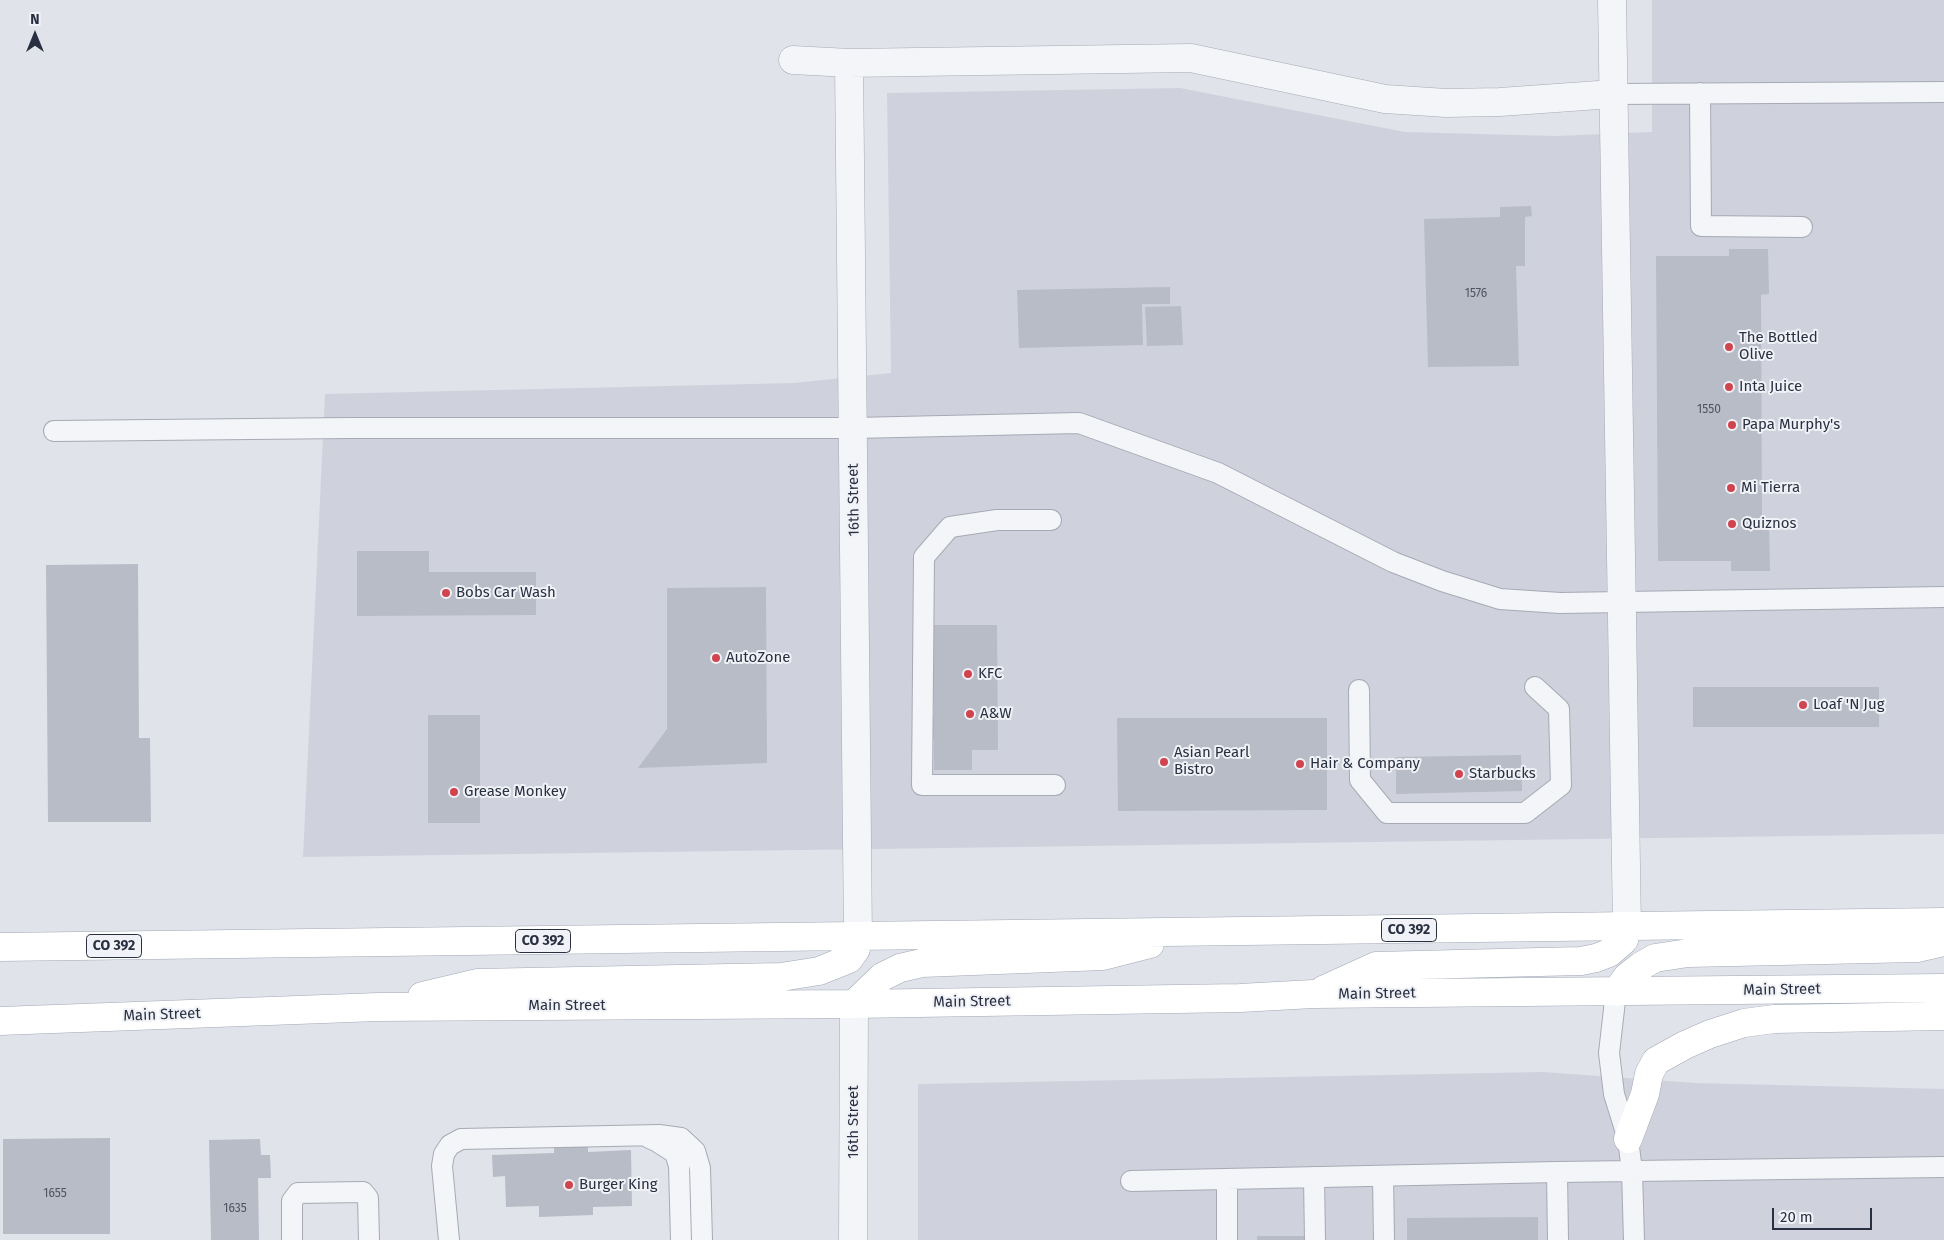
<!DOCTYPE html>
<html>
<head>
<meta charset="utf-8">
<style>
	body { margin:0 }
	#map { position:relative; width:1944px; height:1240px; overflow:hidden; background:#e1e3ea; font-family:"Fira Sans",sans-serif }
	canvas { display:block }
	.north { position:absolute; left:10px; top:10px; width:50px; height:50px; -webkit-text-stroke:4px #f0f2f7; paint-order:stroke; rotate:0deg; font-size:14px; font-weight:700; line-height:20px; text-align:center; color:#293041 }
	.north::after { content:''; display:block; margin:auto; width:18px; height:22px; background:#293041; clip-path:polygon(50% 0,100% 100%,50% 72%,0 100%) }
	.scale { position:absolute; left:1772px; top:1208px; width:100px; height:22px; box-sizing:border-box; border:2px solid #293041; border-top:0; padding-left:6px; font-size:15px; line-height:18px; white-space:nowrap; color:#293041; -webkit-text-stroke:4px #f0f2f7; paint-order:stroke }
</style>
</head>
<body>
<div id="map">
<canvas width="1944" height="1240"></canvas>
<div class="north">N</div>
<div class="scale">20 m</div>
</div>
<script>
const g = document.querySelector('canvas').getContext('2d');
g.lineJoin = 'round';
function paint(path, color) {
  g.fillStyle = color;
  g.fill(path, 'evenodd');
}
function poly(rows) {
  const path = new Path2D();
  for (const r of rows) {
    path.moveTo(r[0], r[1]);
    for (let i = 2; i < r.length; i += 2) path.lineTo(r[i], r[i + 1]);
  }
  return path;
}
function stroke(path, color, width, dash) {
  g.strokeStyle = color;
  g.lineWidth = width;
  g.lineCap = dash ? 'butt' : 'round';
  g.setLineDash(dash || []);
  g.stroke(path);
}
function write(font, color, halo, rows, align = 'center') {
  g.font = font + ' "Fira Sans",sans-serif';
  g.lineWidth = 4;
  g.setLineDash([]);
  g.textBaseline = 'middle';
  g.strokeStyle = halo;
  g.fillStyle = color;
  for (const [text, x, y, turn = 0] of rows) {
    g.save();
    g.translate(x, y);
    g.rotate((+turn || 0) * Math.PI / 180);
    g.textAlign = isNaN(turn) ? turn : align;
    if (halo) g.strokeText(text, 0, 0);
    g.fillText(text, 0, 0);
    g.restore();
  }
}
const built = poly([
	[1652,0,1944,0,1944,834,303,857,325,394,794,383,891,373,887,93,1180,88,1405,132,1556,136,1652,132],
	[1543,1072,1695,1083,1944,1089,1944,1240,918,1240,918,1084]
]);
const building = poly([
	[1531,206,1532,216,1525,217,1525,266,1516,266,1519,366,1428,367,1424,219,1500,217,1500,207],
	[1729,249,1768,249,1769,294,1761,295,1762,526,1769,526,1770,571,1731,571,1731,561,1658,561,1656,256,1729,256],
	[1170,287,1170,304,1142,304,1143,345,1019,348,1017,290],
	[1181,306,1183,345,1147,346,1145,307],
	[357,551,429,551,429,572,536,572,536,615,357,616],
	[138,564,139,738,150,738,151,822,48,822,46,565],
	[766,587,767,763,638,768,667,729,667,588],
	[928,625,997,625,998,750,972,750,972,770,934,770,934,738,927,738,927,718,934,718,934,700,928,700,928,686,934,686,933,651,929,651],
	[1693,687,1879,687,1879,727,1693,727],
	[428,715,480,715,480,823,428,823],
	[1117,718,1327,718,1327,810,1118,811],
	[1521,755,1522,791,1396,794,1396,757],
	[110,1138,110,1234,3,1234,3,1139],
	[260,1139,261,1155,270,1155,271,1178,258,1178,259,1240,211,1240,209,1140],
	[588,1144,588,1152,631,1150,632,1206,593,1207,593,1215,539,1217,539,1206,506,1207,505,1176,493,1177,492,1155,554,1153,554,1145],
	[1538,1217,1538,1240,1407,1240,1407,1218],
	[1257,1236,1314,1236,1314,1240,1257,1240]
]);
const lane = poly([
	[1700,93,1701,226,1802,227],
	[1613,94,1944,92],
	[54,431,349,428,854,428,1079,423,1218,473,1393,562,1442,581,1500,599,1560,603,1944,597],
	[1051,520,997,520,950,527,924,557,922,785,1055,785],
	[1359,690,1360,780,1387,813,1525,813,1561,785,1559,709,1535,687],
	[1616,992,1609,1053,1614,1094,1628,1139,1632,1171,1634,1240],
	[649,1138,656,1141,675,1153,679,1166,681,1240],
	[1557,1172,1558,1240],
	[1383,1176,1384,1240],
	[1314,1177,1315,1240],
	[1131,1181,1557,1172,1944,1167],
	[292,1240,292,1201,298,1193,363,1192,368,1198,369,1240],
	[449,1240,442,1166,444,1154,450,1145,461,1139,659,1135,681,1138,695,1151,700,1168,702,1240],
	[1227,1240,1227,1179]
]);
const street = poly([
	[1612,0,1627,927],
	[793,60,849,63,1191,58,1385,99,1446,103,1500,102,1613,94],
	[849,63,858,937],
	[853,1240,854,1004]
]);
const primary = poly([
	[0,947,1944,922],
	[1323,990,1376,966,1581,961,1596,958,1609,953,1624,940,1627,927],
	[1616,992,1627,977,1641,966,1655,958,1688,953,1917,948,1944,942],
	[422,996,477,983,781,977,819,971,849,959,856,949,858,937],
	[854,1004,882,977,900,968,922,963,1103,956,1150,944],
	[0,1021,378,1007,854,1004,1240,998,1313,994,1944,988],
	[1628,1139,1645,1094,1649,1074,1656,1061,1685,1045,1710,1034,1744,1023,1774,1019,1944,1016]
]);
const markers = [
	[1729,347,5,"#d0444e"],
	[1729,387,5,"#d0444e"],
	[1732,425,5,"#d0444e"],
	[1731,488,5,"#d0444e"],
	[1732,524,5,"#d0444e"],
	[446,593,5,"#d0444e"],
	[716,658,5,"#d0444e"],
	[968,674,5,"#d0444e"],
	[1803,705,5,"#d0444e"],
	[970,714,5,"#d0444e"],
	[1164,762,5,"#d0444e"],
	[1300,764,5,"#d0444e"],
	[1459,774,5,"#d0444e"],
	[454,792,5,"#d0444e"],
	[569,1185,5,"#d0444e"]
];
const numberNames = [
	["1576",1476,294],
	["1550",1709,410],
	["1655",55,1194],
	["1635",235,1209]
];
const shields = [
	[1409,930,55],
	[543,941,55],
	[114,946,55]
];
const shieldNames = [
	["CO 392",1409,930],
	["CO 392",543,941],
	["CO 392",114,946]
];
const poiNames = [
	["The Bottled",1739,338],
	["Olive",1739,355],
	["Inta Juice",1739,387],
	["Papa Murphy's",1742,425],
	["Mi Tierra",1741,488],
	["Quiznos",1742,524],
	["Bobs Car Wash",456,593],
	["AutoZone",726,658],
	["KFC",978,674],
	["Loaf 'N Jug",1813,705],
	["A&W",980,714],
	["Asian Pearl",1174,753],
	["Bistro",1174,770],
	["Hair & Company",1310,764],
	["Starbucks",1469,774],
	["Grease Monkey",464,792],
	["Burger King",579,1185]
];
const streetNames = [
	["16th Street",854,500,-91],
	["Main Street",1782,990,-1],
	["Main Street",1377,994,-1],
	["Main Street",972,1002,-1],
	["Main Street",567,1006],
	["Main Street",162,1015,-2],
	["16th Street",854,1122,-90]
];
paint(built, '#cfd2dc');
paint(building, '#b8bcc6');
stroke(lane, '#a6aab4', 22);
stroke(street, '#a6aab4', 29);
stroke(primary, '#a0a7b5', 29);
stroke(lane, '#f3f5f8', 20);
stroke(street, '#f3f5f8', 28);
stroke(primary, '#fff', 28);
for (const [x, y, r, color] of markers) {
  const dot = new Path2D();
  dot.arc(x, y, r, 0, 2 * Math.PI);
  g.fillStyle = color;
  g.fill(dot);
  stroke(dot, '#f0f2f7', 2);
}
write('12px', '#4d5362', null, numberNames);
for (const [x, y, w] of shields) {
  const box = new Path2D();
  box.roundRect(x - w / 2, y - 11.5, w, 23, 4);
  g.fillStyle = '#f0f2f7';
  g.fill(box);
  stroke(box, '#293041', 1);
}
write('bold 14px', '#293041', null, shieldNames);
write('15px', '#293041', '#f0f2f7', poiNames, 'left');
write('15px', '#293041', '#f0f2f7', streetNames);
</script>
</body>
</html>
